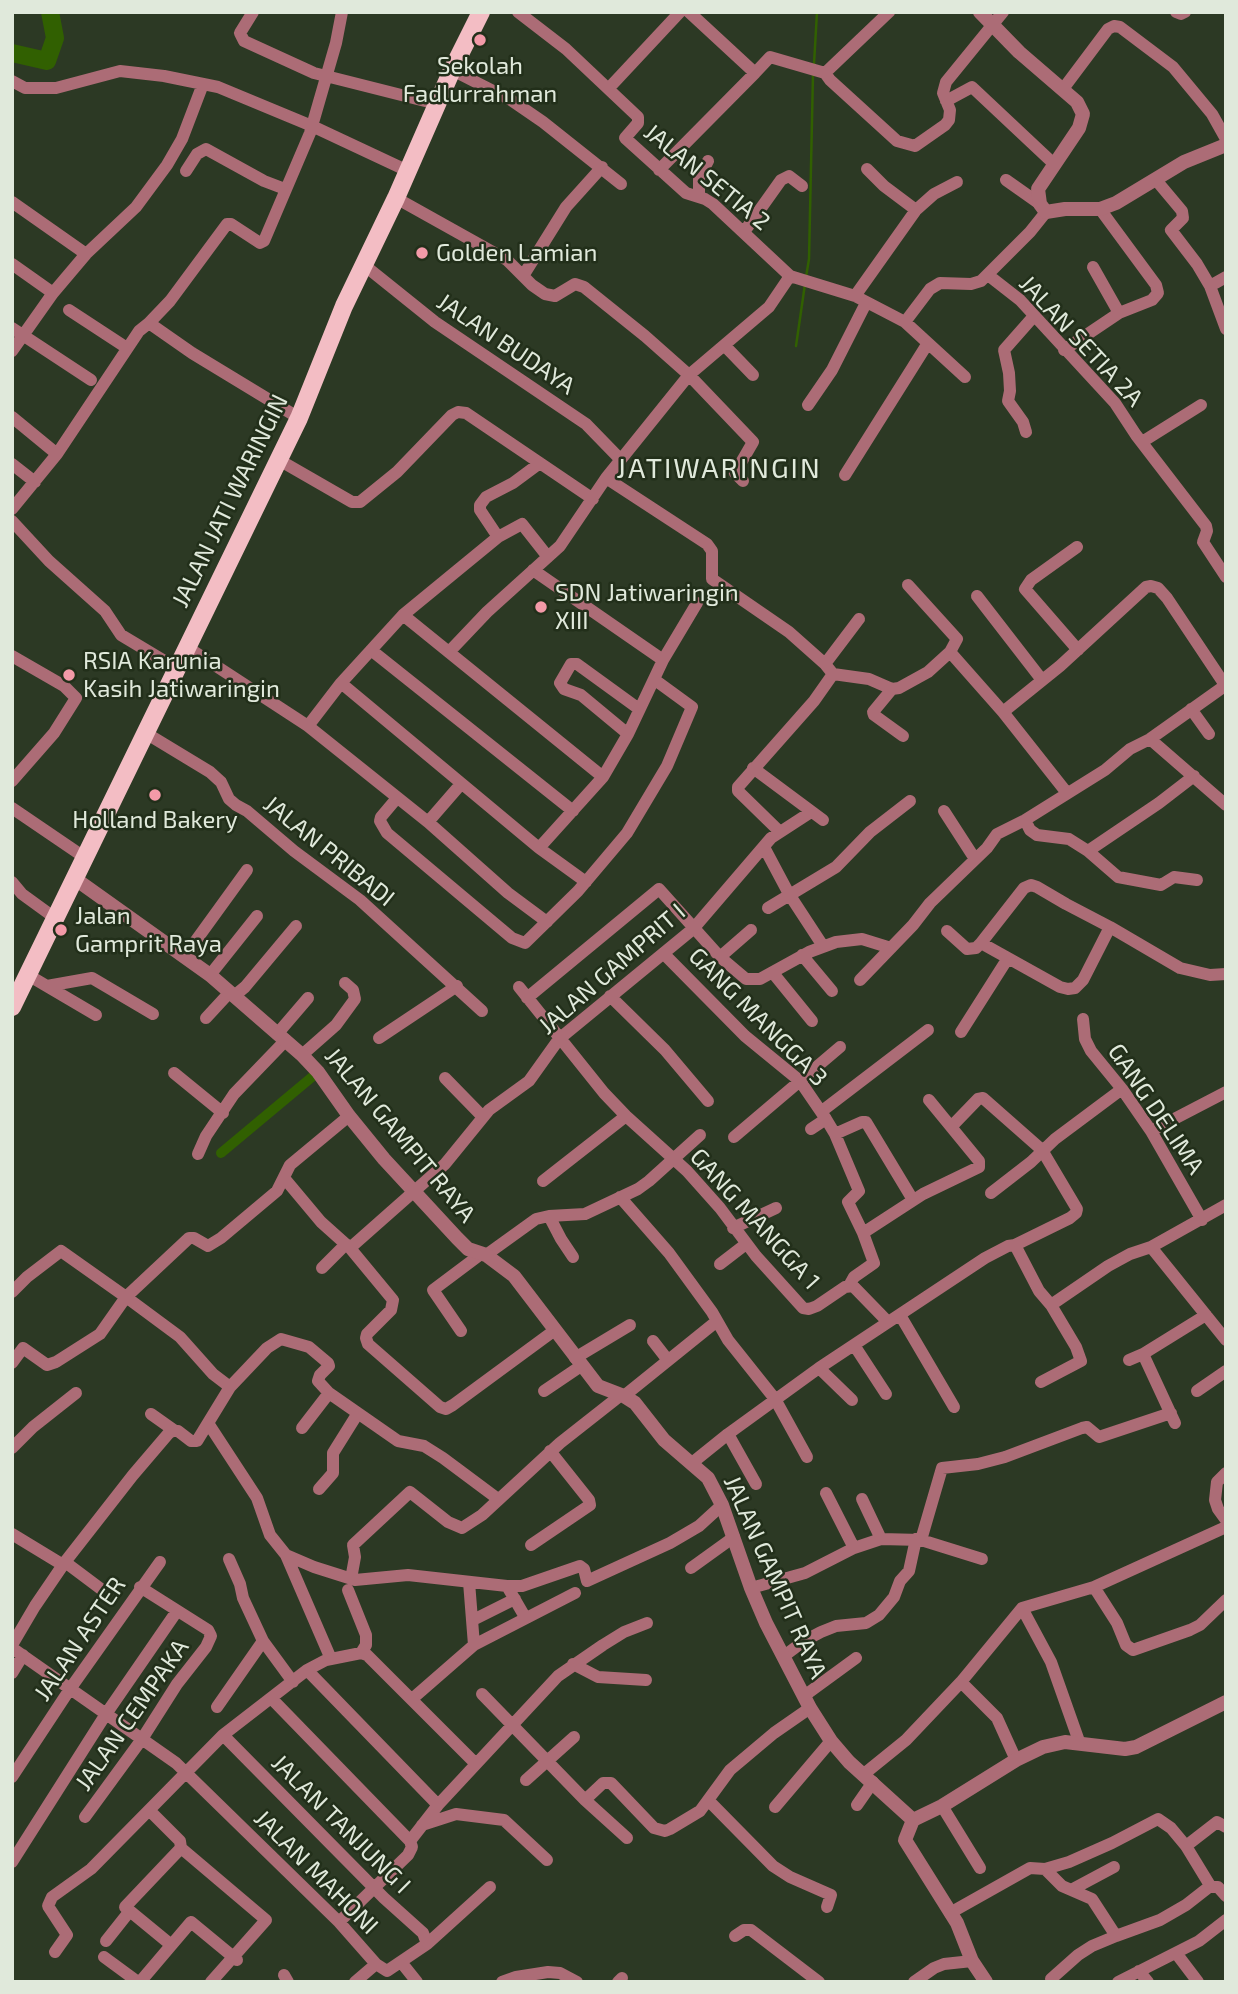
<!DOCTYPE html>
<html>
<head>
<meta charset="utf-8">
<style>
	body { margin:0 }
	#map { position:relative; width:1238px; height:1994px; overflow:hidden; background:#2c3924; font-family:"Exo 2",sans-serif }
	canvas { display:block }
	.frame { position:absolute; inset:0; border:14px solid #e0e9db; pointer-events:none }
</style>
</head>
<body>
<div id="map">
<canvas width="1238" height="1994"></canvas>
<div class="frame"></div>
</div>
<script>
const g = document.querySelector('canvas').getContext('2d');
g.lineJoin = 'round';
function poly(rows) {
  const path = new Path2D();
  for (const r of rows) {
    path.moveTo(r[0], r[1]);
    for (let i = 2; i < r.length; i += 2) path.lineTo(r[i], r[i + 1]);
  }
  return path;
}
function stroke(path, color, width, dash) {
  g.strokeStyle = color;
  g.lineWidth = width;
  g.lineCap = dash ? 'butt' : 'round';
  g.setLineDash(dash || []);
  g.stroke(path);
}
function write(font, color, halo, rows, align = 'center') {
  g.font = font + ' "Exo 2",sans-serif';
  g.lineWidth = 5;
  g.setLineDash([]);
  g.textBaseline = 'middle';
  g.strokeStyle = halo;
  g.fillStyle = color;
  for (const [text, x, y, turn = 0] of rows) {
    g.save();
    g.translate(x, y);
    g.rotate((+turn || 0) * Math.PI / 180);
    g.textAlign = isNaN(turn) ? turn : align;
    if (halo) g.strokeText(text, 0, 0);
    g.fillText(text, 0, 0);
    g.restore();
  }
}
const stream = poly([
	[814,64,817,12],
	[806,277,809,259,813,74],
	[796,346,805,284]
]);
const canal = poly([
	[221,1153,318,1072]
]);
const river = poly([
	[12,53,47,61,55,38,50,12]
]);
const minor = poly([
	[253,12,240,33,244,41,314,73,437,104],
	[518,12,566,49,638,117,638,123,625,138,686,193,705,199,713,204,790,276,855,296,905,322,965,377],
	[689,12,755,73,770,57,825,73,830,80,897,141,915,146,945,125,949,120,950,110,943,93,946,82,1003,12],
	[1176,12,1181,14,1185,12],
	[452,70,511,100,543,122,621,184],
	[825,73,889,12],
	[12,81,25,88,56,88,120,71,164,76,218,87,312,126,408,171],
	[609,88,680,12],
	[1063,89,1108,29,1114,26,1120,27,1173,67,1212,114,1226,139],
	[946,101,972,87,1054,164],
	[867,169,884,186,916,210],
	[659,170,755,73],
	[186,171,197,154,206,149,264,181,285,189],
	[1006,180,1040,204],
	[1156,180,1182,211,1183,218,1171,230,1197,264,1210,286,1226,329],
	[699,197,699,178,708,161],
	[396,198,507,260,532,285,545,294,555,296,575,284,584,287,645,336,689,375,753,442,735,473,743,481],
	[12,202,86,254],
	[744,232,781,180,789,176,802,186],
	[12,264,53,293],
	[364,265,435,322,586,424,621,460],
	[1093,267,1119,313],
	[988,275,1020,300,1115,403,1136,435,1206,526,1207,531,1203,542,1226,577],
	[523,276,566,207,602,167],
	[1210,286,1226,277],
	[855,296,916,210,934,194,957,182],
	[69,310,127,348],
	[905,322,930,289,940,283,971,284,981,281,1030,232,1046,212],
	[149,323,170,301,227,224,231,224,260,243,264,241,310,133,336,43,342,12],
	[12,328,91,380],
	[725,346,753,375],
	[1064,350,1119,313,1152,300,1158,293,1156,285,1100,209],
	[12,351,53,293,86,254,136,207,167,165,182,139,203,84],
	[808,405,832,370,866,303],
	[12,417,57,454],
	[1026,432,1023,422,1008,401,1010,391,1009,373,1004,350,1034,316],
	[1142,442,1201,405],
	[279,460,352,502,360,502,397,472,452,415,458,412,466,413,593,499],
	[12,464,35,482],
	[845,475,928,343],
	[606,478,707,544,712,551,712,579,789,632,825,664,833,674,869,679,892,689,899,688,928,672,950,652,1003,712,1060,666,1146,587,1151,586,1158,588,1167,598,1225,685],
	[12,509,57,454,139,331,149,323,192,353,299,418],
	[12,521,49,561,105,611,121,635,176,668],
	[498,537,480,510,480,505,486,497,513,483,540,463],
	[1077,547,1031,580,1025,589,1078,650],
	[533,570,663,660],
	[908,585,957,639,950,652],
	[977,596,1042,680],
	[403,615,603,777],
	[187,647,308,726,428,822,508,893,547,922],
	[371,650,573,811],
	[449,652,487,612,560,546,606,478,689,375,769,307,790,276],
	[12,656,64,686,76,698,54,733,12,781],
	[825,664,859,619],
	[341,683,539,848],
	[892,689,873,712,874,715,903,736],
	[1191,709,1209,734],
	[1003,712,1067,793],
	[308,726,341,683,403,615,498,537,522,524,548,557],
	[144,732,210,772,221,782,229,799,236,805,247,811,294,851,360,900,482,1011],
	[628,734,581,695,564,689,560,683,571,664,577,664,639,709],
	[1150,739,1226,805],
	[753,768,823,820],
	[397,798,381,817,380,821,387,833,512,938,525,943,578,891,627,833,667,766,692,707,655,680],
	[12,808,84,857],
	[944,811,975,859],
	[1025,820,1030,830,1037,835,1069,839,1088,851,1118,877,1161,885,1174,877,1197,880],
	[428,822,461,784],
	[779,831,738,791,738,787,814,701,833,674],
	[764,847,789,894,823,946],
	[1088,851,1159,803,1194,776],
	[12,882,22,894,55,918],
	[586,882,539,848,603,777,628,734,663,660,697,603],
	[768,908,836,867,870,832,910,801],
	[1110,927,1083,980,1075,988,1068,989,1060,987,981,943,1024,888,1031,885,1037,887,1066,904,1110,927,1180,968,1210,975,1226,974],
	[947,931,967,949,976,948,981,943],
	[664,954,745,1036,800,1081,826,1119,811,1129],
	[802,955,832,991],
	[184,957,247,870],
	[720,957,751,930],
	[773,973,812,1021],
	[28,975,96,1015],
	[210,975,257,916],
	[860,980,913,925,930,903,987,848,997,834,1025,820,1105,770,1130,749,1150,739,1226,685],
	[47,986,92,978,153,1014],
	[519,987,604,1093,626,1116,687,1171,720,1208,756,1256,803,1308,809,1309,817,1306,845,1287,853,1286,888,1322],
	[234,996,245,987,296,926],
	[610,996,665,1050,708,1101],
	[527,998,659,889,720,957,746,979,760,979,809,952,836,942,862,939,891,948],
	[206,1018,230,992],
	[1083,1019,1085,1039,1091,1051,1122,1089,1151,1131,1202,1220],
	[961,1032,1008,958],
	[278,1033,308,998],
	[379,1038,457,986],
	[302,1055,336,1025,355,999,353,990,345,983],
	[174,1073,223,1113],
	[445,1078,483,1117],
	[822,1111,928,1030],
	[826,1119,835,1134,859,1191,848,1202,863,1233],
	[951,1127,978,1099,983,1098,1042,1150,1077,1209,1076,1213,1070,1218,1015,1245],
	[1151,1131,1226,1092],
	[835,1134,862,1122,866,1122,913,1200],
	[734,1137,840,1047],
	[198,1154,206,1136,234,1094,286,1040],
	[285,1179,321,1222,350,1248,393,1300,391,1310,367,1334,366,1338,368,1344,440,1407,446,1409,453,1405,555,1330],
	[543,1181,626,1116],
	[991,1193,1031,1162,1055,1139,1122,1089],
	[620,1197,669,1253,712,1312,728,1340,775,1399,807,1457],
	[549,1216,561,1239,573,1257],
	[733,1228,776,1208],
	[1151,1247,1226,1340],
	[350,1248,445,1164,489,1110,529,1081,559,1039,693,929,771,838,811,812],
	[486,1255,536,1219,549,1216,585,1214,638,1189,649,1181,700,1135],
	[720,1264,746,1244],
	[322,1268,346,1244],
	[849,1286,854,1277,874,1263,863,1233,923,1194,979,1167,979,1161,929,1100],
	[12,1292,27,1277,61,1251,126,1297,189,1238,194,1238,208,1246,221,1238,277,1191,290,1165,349,1116],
	[900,1315,954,1407],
	[461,1331,433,1290,481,1254],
	[653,1341,667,1359],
	[854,1345,886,1394],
	[575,1358,630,1325],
	[1129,1360,1143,1354],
	[12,1363,23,1348,47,1365,56,1362,100,1334,126,1297,180,1337,213,1374,230,1387],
	[819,1368,852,1400],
	[1041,1382,1081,1361,1076,1347,1051,1305],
	[544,1391,581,1366],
	[1197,1391,1226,1371],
	[624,1396,717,1321],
	[151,1414,175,1431],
	[208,1423,257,1498,270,1535,286,1555,331,1659],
	[1175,1423,1143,1354,1206,1315],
	[302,1428,329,1393],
	[728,1434,756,1484],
	[12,1448,33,1427,76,1393],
	[692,1463,728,1434,819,1368,985,1258,1008,1246,1015,1245,1039,1291,1051,1305,1108,1266,1130,1254,1151,1247,1226,1205],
	[1226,1473,1217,1482,1215,1500,1218,1509,1226,1520],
	[319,1489,333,1473,333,1453,358,1413],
	[826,1493,854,1548],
	[862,1499,881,1539],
	[12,1534,63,1565],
	[921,1540,942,1468,978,1464,1005,1457,1082,1428,1087,1427,1099,1437,1171,1413],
	[531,1545,590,1505,589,1500,550,1451],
	[286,1555,314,1567,355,1580,408,1575,507,1586,525,1617],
	[229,1559,240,1584,243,1598,263,1641,293,1682],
	[65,1562,101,1589],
	[691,1568,734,1537],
	[351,1579,355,1557,353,1545,410,1492,448,1522,462,1528,482,1515,560,1443,621,1395],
	[469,1582,474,1645],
	[507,1586,522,1586,580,1566,584,1569,587,1581,670,1543,699,1526,722,1505],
	[1094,1587,1117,1623,1126,1645,1133,1650,1190,1630,1200,1625,1226,1600],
	[751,1588,805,1573,854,1548,881,1539,921,1540,982,1559],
	[348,1590,366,1635,366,1645,361,1653],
	[1022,1608,1094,1587,1226,1527],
	[1022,1608,1051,1662,1080,1744],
	[473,1620,515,1599],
	[12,1645,35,1606,65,1562,133,1475,168,1434,172,1431,178,1431,191,1441,197,1441,230,1387,267,1348,281,1339,309,1347,328,1363,329,1366,320,1375,318,1381,329,1393,398,1441,424,1446,443,1458,498,1499],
	[12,1648,176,1763,339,1922,376,1964,387,1971,427,1944,490,1887],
	[784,1656,804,1641,821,1632,836,1626,866,1623,879,1615,894,1597,900,1581,909,1571,916,1539],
	[573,1664,598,1677,646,1680],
	[307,1670,438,1805],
	[12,1673,23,1655],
	[961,1682,997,1718,1016,1760],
	[482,1694,585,1800,627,1838],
	[804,1696,856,1658],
	[271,1698,410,1841],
	[412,1699,474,1645,575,1593],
	[217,1707,263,1641],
	[223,1735,384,1898,423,1933,427,1944],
	[864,1774,906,1740,961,1682,1022,1608],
	[12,1777,70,1689,160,1562],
	[526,1780,574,1737],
	[585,1800,603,1783,611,1783,654,1828,665,1831,670,1829,700,1811,730,1770,774,1733,810,1708],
	[708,1800,773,1866,790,1877,831,1895,827,1907],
	[857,1805,873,1782],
	[942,1806,980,1868],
	[775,1807,831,1741],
	[150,1811,180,1841,181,1848,266,1920,211,1982],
	[85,1817,142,1739,177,1684,206,1647,211,1636,208,1630,140,1587],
	[422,1825,456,1814,504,1820,547,1860],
	[410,1841,438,1805,558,1676,603,1645,624,1632,647,1623],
	[1186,1846,1217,1822,1226,1827],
	[12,1862,106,1714,177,1611],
	[1045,1869,1062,1886,1092,1899,1116,1936,1160,1920,1186,1905,1209,1887,1218,1887,1226,1896],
	[1071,1890,1114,1867],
	[950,1913,1030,1868,1045,1869,1069,1862,1112,1843,1158,1819,1171,1828,1186,1846,1211,1887],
	[339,1922,408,1855,412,1847,410,1841],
	[735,1936,744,1930,751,1930,819,1982],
	[106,1941,129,1912],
	[170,1944,125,1907,181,1848],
	[55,1952,67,1935,48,1906,52,1897,91,1869,223,1735,307,1670,326,1660,361,1653,367,1655,476,1764],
	[1176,1953,1198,1982],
	[104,1957,138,1982],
	[401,1962,417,1982],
	[1139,1971,1148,1982],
	[284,1975,288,1982],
	[1051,1979,1078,1955,1092,1946,1116,1936],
	[140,1982,191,1922,237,1960],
	[355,1982,376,1964],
	[502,1982,516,1977,548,1972,560,1973,577,1982],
	[618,1982,622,1978],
	[914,1982,934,1968,944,1964,972,1961],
	[1118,1982,1199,1941,1226,1920]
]);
const tertiary = poly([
	[980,12,1019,52,1077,102,1083,114,1079,128,1038,189,1040,204,1046,212,1065,209,1100,209,1116,203,1184,162,1226,145],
	[74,878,210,975,302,1055,318,1072,349,1116,384,1159,457,1238,468,1249,486,1255,514,1276,598,1386,624,1396,635,1403,664,1440,708,1478,722,1505,751,1588,766,1623,810,1708,831,1741,849,1762,913,1820],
	[913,1820,942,1806,1016,1760,1043,1747,1065,1742,1125,1749,1136,1747,1226,1702],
	[913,1820,905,1840,957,1923,972,1961,986,1982]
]);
const primary = poly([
	[12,1007,299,418,344,306,396,198,452,70,481,12]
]);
const markers = [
	[480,40,7,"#f39aa8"],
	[422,253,7,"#f39aa8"],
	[541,607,7,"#f39aa8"],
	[69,675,7,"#f39aa8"],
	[155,795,7,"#f39aa8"],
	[61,930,7,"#f39aa8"]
];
const poiNames = [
	["Sekolah",480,66,"center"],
	["Fadlurrahman",480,94,"center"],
	["Golden Lamian",436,253],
	["SDN Jatiwaringin",555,593],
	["XIII",555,621],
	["RSIA Karunia",83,661],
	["Kasih Jatiwaringin",83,689],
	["Holland Bakery",155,820,"center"],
	["Jalan",75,916],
	["Gamprit Raya",75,944]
];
const streetNames = [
	["JALAN SETIA 2",707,177,39],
	["JALAN SETIA 2A",1081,341,47],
	["JALAN BUDAYA",506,344,34],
	["JALAN JATI WARINGIN",230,501,-64],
	["JALAN PRIBADI",329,851,39],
	["JALAN GAMPRIT I",612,969,-41],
	["GANG MANGGA 3",758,1017,45],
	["GANG DELIMA",1156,1109,56],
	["JALAN GAMPIT RAYA",400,1135,50],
	["GANG MANGGA 1",755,1219,48],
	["JALAN GAMPIT RAYA",775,1577,66],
	["JALAN ASTER",80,1639,-56],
	["JALAN CEMPAKA",132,1715,-55],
	["JALAN TANJUNG I",341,1824,45],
	["JALAN MAHONI",316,1872,45]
];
const quarterNames = [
	["JATIWARINGIN",719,469]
];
stroke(stream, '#316001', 2.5);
stroke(canal, '#316001', 10);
stroke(river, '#316001', 18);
stroke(minor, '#ac6c76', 12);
stroke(tertiary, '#ac6c76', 14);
stroke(primary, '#f3bdc4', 18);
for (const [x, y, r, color] of markers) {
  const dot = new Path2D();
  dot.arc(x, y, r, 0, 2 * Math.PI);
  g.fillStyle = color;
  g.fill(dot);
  stroke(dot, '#222f1a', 2.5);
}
write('24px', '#e0e9db', '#222f1a', poiNames, 'left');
write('24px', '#e0e9db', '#222f1a', streetNames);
g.letterSpacing = '2px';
write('28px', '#e0e9db', '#222f1a', quarterNames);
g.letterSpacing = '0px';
</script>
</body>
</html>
